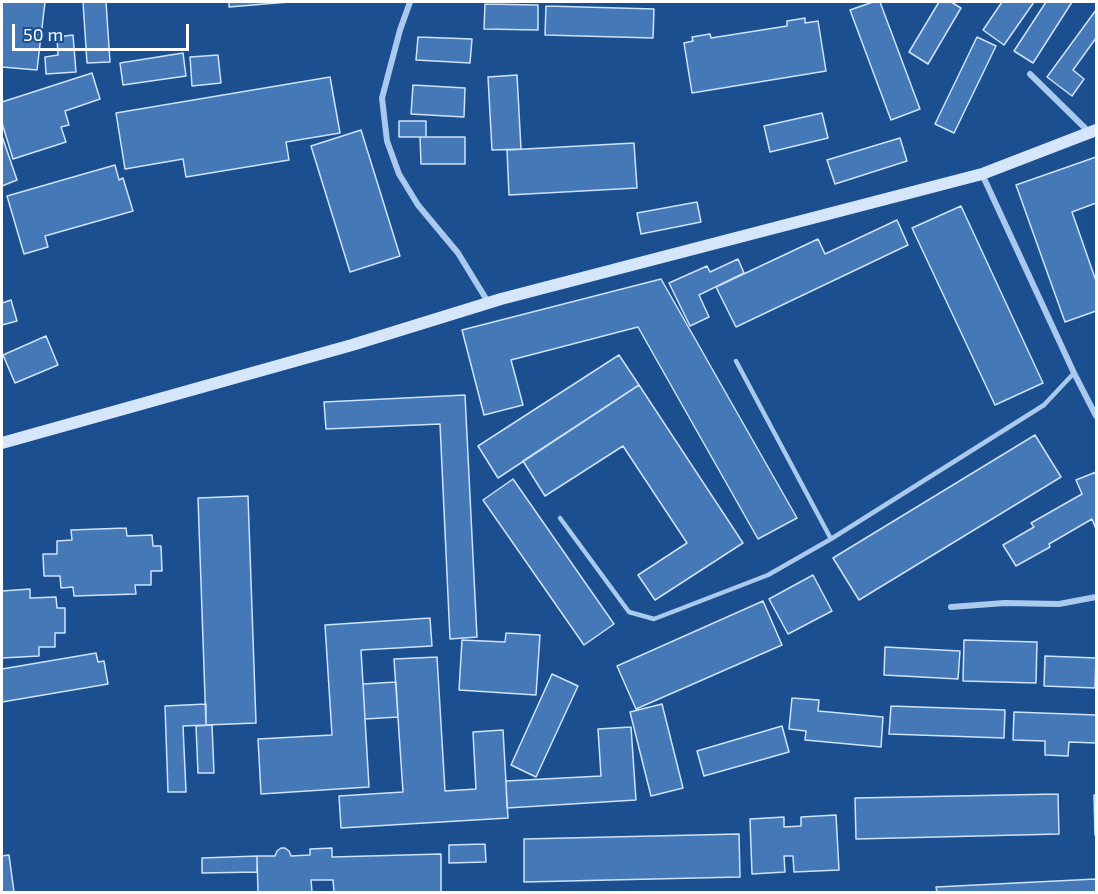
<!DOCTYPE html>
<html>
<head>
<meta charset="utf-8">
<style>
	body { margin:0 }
	#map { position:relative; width:1098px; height:894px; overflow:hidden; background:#1b4f8f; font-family:"Exo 2",sans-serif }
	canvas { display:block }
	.frame { position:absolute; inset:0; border:3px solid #fff; pointer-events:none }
	.scale { position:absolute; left:12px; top:24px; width:177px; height:27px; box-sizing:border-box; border:3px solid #fff; border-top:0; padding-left:8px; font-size:18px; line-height:21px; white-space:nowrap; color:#fff; -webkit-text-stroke:4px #1b4f8f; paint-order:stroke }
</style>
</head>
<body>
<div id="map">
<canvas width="1098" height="894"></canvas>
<div class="frame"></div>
<div class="scale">50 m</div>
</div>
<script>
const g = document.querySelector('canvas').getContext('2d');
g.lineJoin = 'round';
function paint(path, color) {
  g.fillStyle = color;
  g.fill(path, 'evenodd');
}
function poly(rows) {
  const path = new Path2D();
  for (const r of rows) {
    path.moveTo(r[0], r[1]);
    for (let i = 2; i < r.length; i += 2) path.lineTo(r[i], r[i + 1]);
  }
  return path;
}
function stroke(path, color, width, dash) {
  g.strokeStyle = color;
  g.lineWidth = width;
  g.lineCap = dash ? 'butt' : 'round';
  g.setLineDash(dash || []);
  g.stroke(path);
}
const building = poly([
	[2,2,45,2,37,70,2,67,2,2],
	[83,2,106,2,110,62,87,63,83,2],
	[229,2,289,2,229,7,229,2],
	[873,2,880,2,920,109,891,120,850,10,873,2],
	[939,2,951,2,961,8,928,64,909,52,939,2],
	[1002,2,1034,2,1004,45,983,30,1002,2],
	[1046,2,1072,2,1033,63,1014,51,1046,2],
	[485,4,538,5,538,30,484,29,485,4],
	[546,6,654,9,653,38,545,35,546,6],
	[1096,10,1096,38,1073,70,1084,79,1072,96,1047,77,1096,10],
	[805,18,805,23,818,21,826,71,692,93,684,43,693,41,692,37,710,34,711,38,787,26,787,21,805,18],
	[73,35,76,72,46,74,45,57,58,55,57,37,73,35],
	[418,37,472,39,470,63,416,60,418,37],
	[977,37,996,46,954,133,935,124,977,37],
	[183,53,186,76,123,85,120,63,183,53],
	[218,55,221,83,192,86,190,57,218,55],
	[92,73,100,99,65,111,69,125,61,127,66,142,13,159,2,123,2,102,92,73],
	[517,75,521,149,492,150,488,77,517,75],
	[330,77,340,133,286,142,289,160,186,177,183,159,125,169,116,113,330,77],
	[413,85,465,88,464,117,411,114,413,85],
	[822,113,828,138,770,152,764,126,822,113],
	[399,121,426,121,426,137,399,137,399,121],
	[361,130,400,256,350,272,311,146,361,130],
	[2,136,17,180,2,186,2,136],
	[420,137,465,137,465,164,421,164,420,137],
	[900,138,907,161,835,184,827,160,900,138],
	[634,143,637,188,509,195,507,150,634,143],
	[1096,157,1096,203,1072,212,1096,281,1096,311,1065,322,1016,185,1096,157],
	[115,165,119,180,123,178,133,211,45,236,48,247,24,254,7,196,115,165],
	[697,202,701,222,641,234,637,213,697,202],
	[961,206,1043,383,995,405,912,228,961,206],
	[897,220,908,245,736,327,716,287,818,239,825,254,897,220],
	[738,259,744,273,699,295,709,317,690,326,669,283,707,266,710,272,738,259],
	[661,279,797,518,758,539,638,327,511,360,523,405,484,415,462,330,661,279],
	[11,300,17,321,2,325,2,303,11,300],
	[46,336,58,365,15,383,3,355,46,336],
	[619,355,639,385,498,478,478,446,619,355],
	[639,385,743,543,655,600,638,575,687,543,623,446,545,496,523,461,639,385],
	[465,395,477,637,450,639,440,424,326,429,324,402,465,395],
	[1035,435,1061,477,859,600,833,558,1035,435],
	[1096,472,1096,529,1092,519,1049,544,1050,547,1016,566,1003,545,1034,527,1031,523,1082,494,1076,480,1096,472],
	[513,479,614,624,584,645,483,500,513,479],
	[248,496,256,723,206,725,198,498,248,496],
	[126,528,127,536,152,535,153,546,161,546,162,571,151,571,151,585,135,585,136,594,74,596,73,587,61,588,60,576,44,576,43,554,57,554,57,541,72,540,71,530,126,528],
	[813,575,832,611,788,634,769,599,813,575],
	[30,589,30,598,56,597,57,608,65,608,65,633,55,633,55,647,39,647,39,656,2,658,2,591,30,589],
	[763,601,782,645,636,709,617,666,763,601],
	[430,618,432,646,361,650,369,787,261,794,258,739,332,735,325,625,430,618],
	[506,633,540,635,536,695,459,690,462,640,505,642,506,633],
	[964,640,1037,642,1036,683,963,681,964,640],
	[885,647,960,651,958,679,884,675,885,647],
	[96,653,98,662,104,661,108,684,2,702,2,669,96,653],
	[1045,656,1096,658,1095,688,1044,686,1045,656],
	[437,657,445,791,476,789,473,732,503,730,508,818,341,828,339,796,403,792,394,659,437,657],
	[552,674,578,686,536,777,511,765,552,674],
	[396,682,398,717,365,719,363,684,396,682],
	[792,698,819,700,818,711,883,717,881,747,805,740,806,731,789,729,792,698],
	[206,704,206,725,183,726,186,792,168,792,165,706,206,704],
	[662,704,683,788,651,796,630,712,662,704],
	[891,706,1005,710,1004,738,889,734,891,706],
	[1014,712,1096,715,1096,743,1069,742,1068,756,1045,755,1045,741,1013,740,1014,712],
	[212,725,214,773,198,773,196,726,212,725],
	[782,726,789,752,704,776,697,751,782,726],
	[631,727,636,800,507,808,506,781,601,776,598,729,631,727],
	[1058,794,1059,834,856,839,855,798,1058,794],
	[1094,795,1096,795,1096,835,1095,835,1094,795],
	[836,815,839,870,794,872,793,856,784,856,785,872,752,874,750,819,784,817,784,827,801,826,801,817,836,815],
	[739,834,740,877,524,882,524,839,739,834],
	[485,844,486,862,449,863,449,845,485,844],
	[281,848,285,848,289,851,291,856,310,855,310,849,332,848,332,857,441,854,441,892,334,892,333,880,311,880,312,892,258,892,257,856,275,856,277,851,281,848],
	[9,855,14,892,2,892,2,856,9,855],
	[257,856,257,872,202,873,202,858,257,856],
	[1096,879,1096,892,937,892,936,887,1096,879]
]);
const lane = poly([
	[736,361,831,539],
	[560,518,629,612,654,619,768,575,831,539,1044,405,1074,373]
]);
const street = poly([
	[410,2,400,30,382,98,387,141,399,174,418,205,458,253,488,302],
	[1030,74,1089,132],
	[982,174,1074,373,1096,416],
	[951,607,1005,603,1059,604,1096,597]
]);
const secondary = poly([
	[2,443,352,345,501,299,982,174,1096,130]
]);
paint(building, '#4478b7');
stroke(building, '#cfe3fa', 1.5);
stroke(lane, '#a9c9ee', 4.5);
stroke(street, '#a9c9ee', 6);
stroke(secondary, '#d6e6fa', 12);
</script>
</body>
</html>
